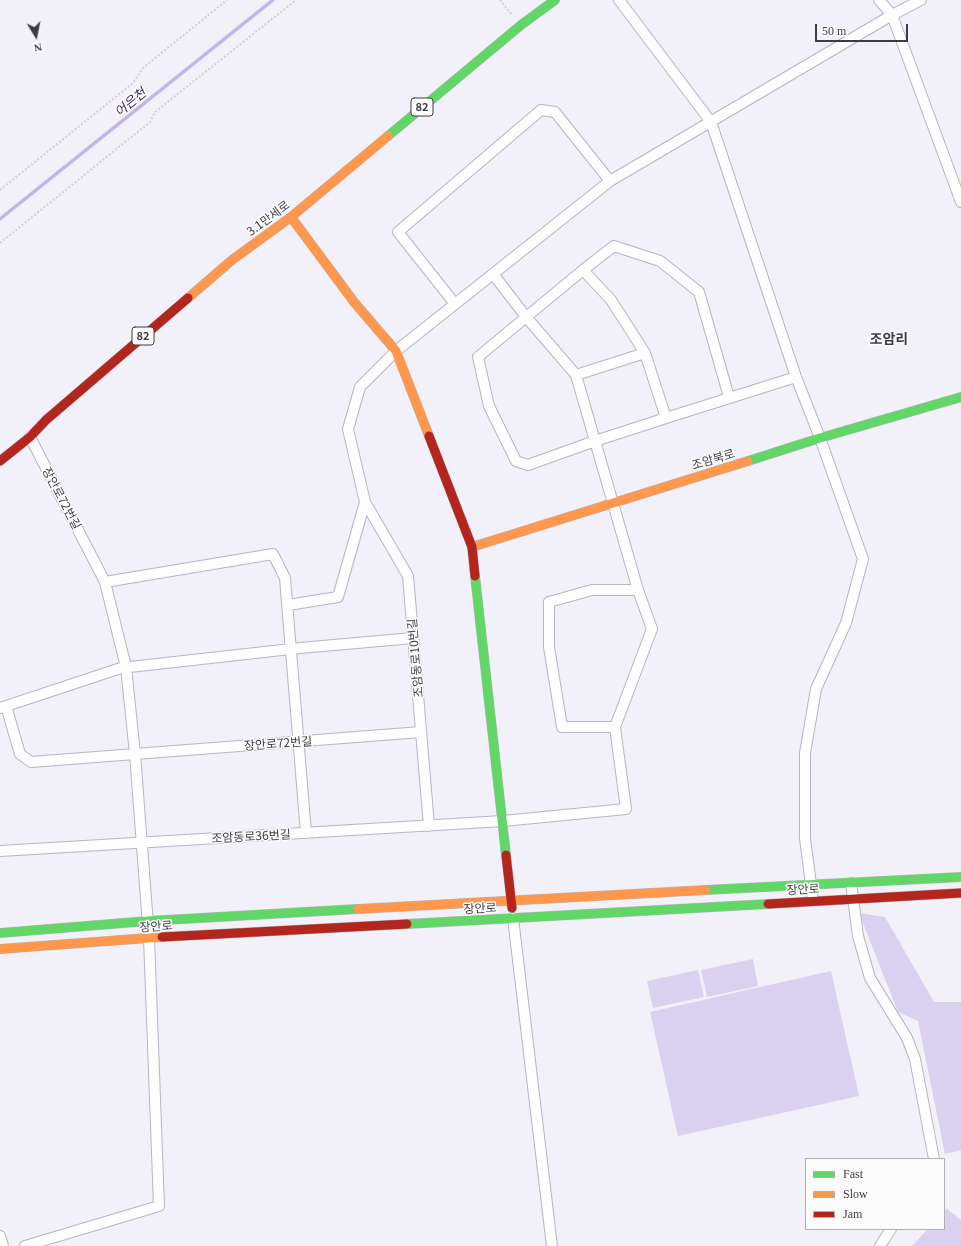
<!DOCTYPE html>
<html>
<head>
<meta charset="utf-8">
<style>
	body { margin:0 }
	#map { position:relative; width:961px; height:1246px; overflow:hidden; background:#f2f0f8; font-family:Georgia,serif }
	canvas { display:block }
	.legend { position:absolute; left:805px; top:1158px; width:140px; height:72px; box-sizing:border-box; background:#fcfcfc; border:1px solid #b0afb2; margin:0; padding:5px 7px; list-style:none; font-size:12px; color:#3d3b43 }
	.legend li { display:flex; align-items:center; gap:8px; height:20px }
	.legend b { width:20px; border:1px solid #b0afb2 }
	.north { position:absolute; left:16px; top:16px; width:40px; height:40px; -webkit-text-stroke:3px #fcfcfc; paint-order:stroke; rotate:170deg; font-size:11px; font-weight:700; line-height:16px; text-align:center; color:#3d3b43 }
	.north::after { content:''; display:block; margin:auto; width:14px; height:18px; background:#3d3b43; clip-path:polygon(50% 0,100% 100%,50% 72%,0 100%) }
	.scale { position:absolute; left:815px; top:24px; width:93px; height:18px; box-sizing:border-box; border:2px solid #3d3b43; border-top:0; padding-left:5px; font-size:12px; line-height:14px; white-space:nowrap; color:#3d3b43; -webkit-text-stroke:3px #fcfcfc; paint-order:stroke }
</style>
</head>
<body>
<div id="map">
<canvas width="961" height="1246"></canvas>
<ul class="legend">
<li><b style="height:5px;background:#63d668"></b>Fast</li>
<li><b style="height:5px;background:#ff974d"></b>Slow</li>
<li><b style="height:5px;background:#b3261e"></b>Jam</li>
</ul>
<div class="north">N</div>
<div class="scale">50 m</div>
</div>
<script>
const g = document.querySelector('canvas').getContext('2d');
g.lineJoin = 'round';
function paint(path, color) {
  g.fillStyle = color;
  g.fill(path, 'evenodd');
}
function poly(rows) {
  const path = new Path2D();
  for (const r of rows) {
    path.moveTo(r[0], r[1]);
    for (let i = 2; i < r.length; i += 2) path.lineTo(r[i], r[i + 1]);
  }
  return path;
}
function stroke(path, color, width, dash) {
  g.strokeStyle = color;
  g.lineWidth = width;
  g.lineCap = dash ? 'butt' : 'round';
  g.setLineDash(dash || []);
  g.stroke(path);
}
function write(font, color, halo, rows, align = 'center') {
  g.font = font + ' Georgia,"Noto Sans KR",serif';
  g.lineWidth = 3;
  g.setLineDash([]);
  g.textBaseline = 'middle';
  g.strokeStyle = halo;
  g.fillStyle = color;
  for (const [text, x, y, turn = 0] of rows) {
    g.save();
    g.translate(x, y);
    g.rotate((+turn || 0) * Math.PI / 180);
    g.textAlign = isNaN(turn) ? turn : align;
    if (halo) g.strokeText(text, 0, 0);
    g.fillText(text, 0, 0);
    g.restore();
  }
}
const green = poly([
	[859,913,885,917,934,1002,961,1002,961,1150,945,1154,918,1021,898,1012],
	[753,959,758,986,707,997,701,970],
	[698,970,704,997,653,1008,647,981],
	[831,971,859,1096,678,1136,650,1012],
	[947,1209,961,1220,961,1246,912,1246,928,1229,944,1229,944,1211]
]);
const stream = poly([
	[0,219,273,0]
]);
const path = poly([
	[500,0,512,15],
	[0,190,133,83,143,68,227,0],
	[0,243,150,122,155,112,296,0]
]);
const street = poly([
	[619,0,711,122,796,377,820,438,863,559,846,623,816,689,805,753,805,838,813,900],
	[879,0,892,15,961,202],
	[583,270,611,300,645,353,666,418,595,441,528,465,516,461,489,406,478,357,583,270],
	[583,270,614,246,660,261,699,292,729,397],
	[493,274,527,318,576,375,638,590,652,629,615,727,562,727,549,647,549,602,592,590,638,590],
	[455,304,398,232,541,110,555,112,610,181],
	[576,375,645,353],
	[666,418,796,377],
	[30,437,105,582],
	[288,605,338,597,365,502],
	[6,706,20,754,31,762,421,732],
	[0,708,121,668,300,648,413,638],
	[429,826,408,576,365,502,348,429,360,387,396,351,610,181,892,15,921,0],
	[0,851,503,821,626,809,615,727],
	[851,883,858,936,870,978,907,1038,915,1059,934,1159],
	[513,918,552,1246],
	[0,1236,3,1246],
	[25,1246,159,1206,149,938,135,754,126,667,105,582,273,554,285,578,306,833],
	[880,1246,891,1229]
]);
const fast = poly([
	[388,136,521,25,555,0],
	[748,461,820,438,961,397],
	[475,576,506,855],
	[706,890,961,877],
	[407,924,768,904],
	[0,933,148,921,358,909]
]);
const slow = poly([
	[291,217,354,302,396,351,429,436],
	[188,298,232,260,291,217,388,136],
	[472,547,748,461],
	[358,909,706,890],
	[0,949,162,937]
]);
const jam = poly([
	[429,436,472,547,475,576],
	[0,461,30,437,46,420,188,298],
	[506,855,512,908],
	[768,904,961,893],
	[162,937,407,924]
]);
const shields = [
	[422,107,22],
	[143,336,22]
];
const shieldNames = [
	["82",422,107],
	["82",143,336]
];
const streetNames = [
	["3.1만세로",268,218,-37],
	["조암북로",713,459,-17],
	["장안로72번길",62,498,62],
	["조암동로10번길",415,658,-95],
	["장안로72번길",278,743,-4],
	["조암동로36번길",251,836,-3],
	["장안로",803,889,-3],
	["장안로",480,908,-3],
	["장안로",156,926,-4]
];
const waterNames = [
	["어은천",130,102,-39]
];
const quarterNames = [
	["조암리",889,339]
];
paint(green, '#dad1f1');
stroke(stream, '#c2b4e6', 3.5);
stroke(street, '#b7b6bd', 12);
stroke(fast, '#b7b6bd', 10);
stroke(slow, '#b7b6bd', 10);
stroke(jam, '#b7b6bd', 10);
stroke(path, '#d2d1d4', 2, [2, 2]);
stroke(street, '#fdfdfe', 10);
stroke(fast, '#63d668', 9);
stroke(slow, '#ff974d', 9);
stroke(jam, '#b3261e', 9);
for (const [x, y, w] of shields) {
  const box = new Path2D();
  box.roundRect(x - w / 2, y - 9, w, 18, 3);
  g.fillStyle = '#fcfcfc';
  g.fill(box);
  stroke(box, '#3d3b43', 1);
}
write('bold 11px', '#3d3b43', null, shieldNames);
write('12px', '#3d3b43', '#fcfcfc', streetNames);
write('italic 13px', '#3b1b69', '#fcfcfc', waterNames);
write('bold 14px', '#3d3b43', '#fcfcfc', quarterNames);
</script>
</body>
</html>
